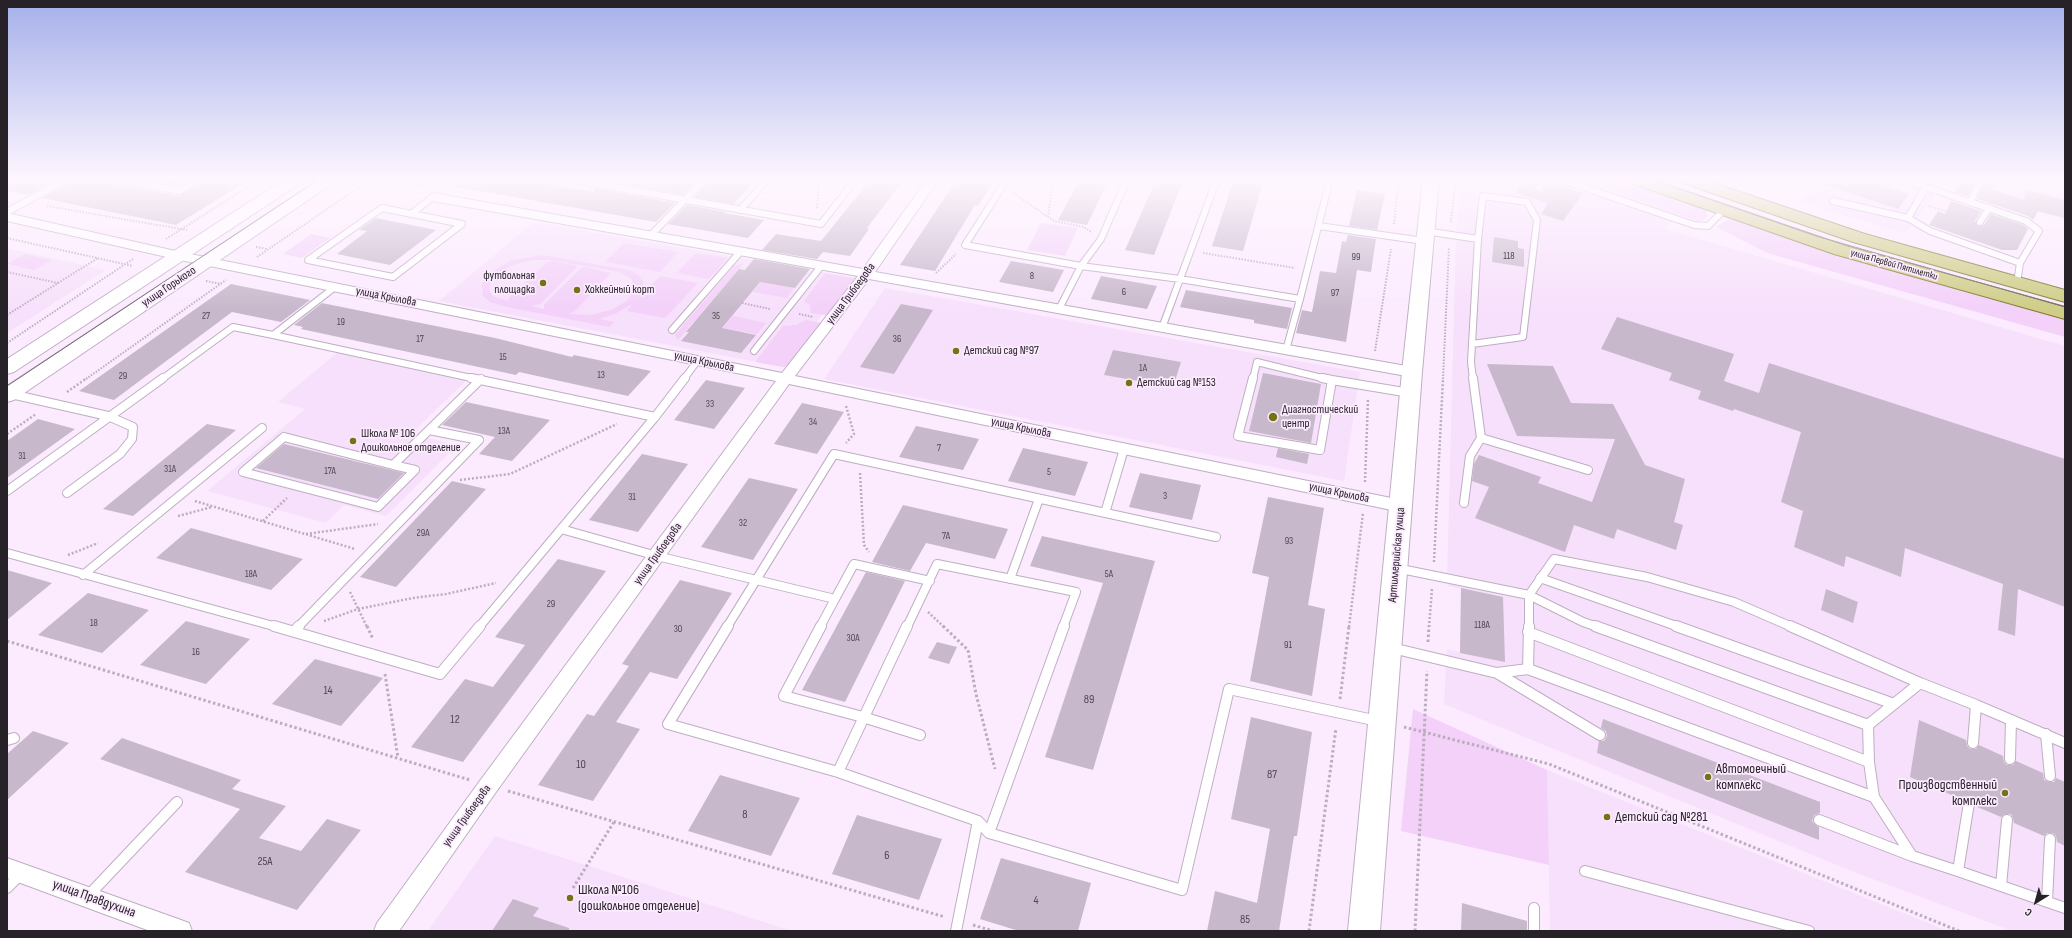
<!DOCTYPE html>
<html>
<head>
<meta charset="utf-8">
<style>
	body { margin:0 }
	#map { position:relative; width:2072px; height:938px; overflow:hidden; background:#fcebff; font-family:"Sofia Sans Condensed",sans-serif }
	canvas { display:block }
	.frame { position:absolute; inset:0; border:8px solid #272128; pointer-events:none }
	.north { position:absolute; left:2016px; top:882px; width:40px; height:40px; -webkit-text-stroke:3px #fcebff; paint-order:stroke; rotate:217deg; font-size:11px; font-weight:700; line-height:16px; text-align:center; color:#272128 }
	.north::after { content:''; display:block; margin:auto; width:14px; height:18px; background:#272128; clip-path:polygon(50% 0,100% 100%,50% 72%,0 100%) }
</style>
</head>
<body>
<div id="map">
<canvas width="2072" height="938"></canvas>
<div class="frame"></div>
<div class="north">С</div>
</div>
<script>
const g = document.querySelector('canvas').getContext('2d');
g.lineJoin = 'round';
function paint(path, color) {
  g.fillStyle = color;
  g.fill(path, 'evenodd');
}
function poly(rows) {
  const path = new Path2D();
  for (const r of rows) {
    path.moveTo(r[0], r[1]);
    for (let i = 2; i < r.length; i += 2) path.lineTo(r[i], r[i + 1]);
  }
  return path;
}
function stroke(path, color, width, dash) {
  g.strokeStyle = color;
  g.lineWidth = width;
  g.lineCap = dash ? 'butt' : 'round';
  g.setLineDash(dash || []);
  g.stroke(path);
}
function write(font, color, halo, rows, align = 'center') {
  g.font = font + ' "Sofia Sans Condensed",sans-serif';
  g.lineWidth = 3.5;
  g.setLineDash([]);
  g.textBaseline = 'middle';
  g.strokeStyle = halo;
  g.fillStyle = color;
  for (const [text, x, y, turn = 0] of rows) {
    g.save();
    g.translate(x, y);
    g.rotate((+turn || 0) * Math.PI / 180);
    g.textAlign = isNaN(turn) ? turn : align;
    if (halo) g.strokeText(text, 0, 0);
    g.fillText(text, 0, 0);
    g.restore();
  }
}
const built = poly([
	[1462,179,1589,179,1680,211,1665,229,2065,346,2065,931,2012,931,1859,874,1444,704,1447,649,1460,652,1461,589,1448,586,1447,579,1456,236],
	[1824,179,2065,179,2065,220,1943,185,1905,234,1800,202],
	[534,222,735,257,850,277,783,367,439,301],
	[7,248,106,270,7,333],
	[885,288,1360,372,1344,481,824,379],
	[339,351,467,380,411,434,457,445,386,516,344,505,326,523,207,491,305,409,278,402],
	[1547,770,1948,931,1550,931],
	[495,836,792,931,428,931]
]);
const green = poly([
	[1580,179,1623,179,1700,206,1706,210,1708,216,1700,222],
	[1729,219,1735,219,1844,256,2065,319,2065,337,1767,253,1716,227],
	[1041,223,1078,228,1065,256,1027,250],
	[311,234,330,238,302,258,283,254],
	[624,243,678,252,660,272,605,262],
	[696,253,728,258,709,279,677,273],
	[25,254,52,260,34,270,7,264],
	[543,255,629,270,638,275,643,282,643,291,640,297,660,276,698,283,665,318,627,311,632,304,615,314,599,319,614,322,609,327,502,306,490,302,483,296,482,284,493,271,512,260],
	[532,260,550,260,620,272,632,279,634,290,627,301,611,310,591,315,569,314,575,311,611,273,585,267,580,269,544,305,544,309,531,306,540,304,577,267,574,265,551,261,546,263,509,298,508,300,511,302,493,296,489,290,490,284,498,273,513,265],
	[744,263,678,340,675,335,734,266],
	[825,273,854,278,856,276,859,280,832,316,811,313,810,305,804,301],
	[761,282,794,288,787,298,753,292],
	[733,316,766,323,757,334,723,328],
	[806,320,826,324,797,365,783,367,755,362,783,326,796,325],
	[1413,709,1547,770,1549,865,1401,831]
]);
const building = poly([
	[7,179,57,179,28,195,7,191],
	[72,179,111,179,115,184,179,196,202,183,204,179,250,179,176,225,42,198,69,183],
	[143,179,190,179,179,186],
	[458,179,520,179,594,192,594,188,675,203,656,222,457,187],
	[597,179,698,179,683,195],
	[710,179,757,179,733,204,695,197],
	[871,179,904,179,867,228,869,229,850,256,823,252,817,259,762,250,776,234,821,241],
	[957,179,995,179,978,206,975,205,935,271,900,265],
	[1080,179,1109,179,1087,225,1058,220],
	[1234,179,1264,179,1243,251,1212,246],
	[1526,179,1540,180,1534,187,1538,193,1542,192,1550,183,1583,193,1563,221,1541,214,1548,203,1516,193],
	[1817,179,1863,179,1909,194,1898,209,1817,182],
	[1961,179,1976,179,1968,196,1955,192],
	[1982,179,1996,179,1991,189,2024,200,2026,190,2065,200,2065,218,2038,211,2033,220,2028,216,1977,199,1983,185],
	[1156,180,1182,183,1154,255,1125,250],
	[1357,190,1385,194,1377,230,1349,226],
	[1951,201,1981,211,1975,221,1978,226,1984,225,1991,214,2024,225,2028,229,2017,250,2002,250,1929,225,1938,211,1945,214],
	[687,205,726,212,724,213,764,220,748,238,668,224],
	[376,218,436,230,390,265,337,254,367,231,359,230],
	[1348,235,1376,239,1371,272,1357,270,1346,342,1296,333,1302,310,1312,312,1320,271,1336,273,1342,241,1346,242],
	[1494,237,1518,241,1518,248,1524,249,1524,267,1492,262],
	[754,259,810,269,795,288,760,282,722,328,756,335,741,353,681,341,689,332,686,332,739,269,745,270],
	[1011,261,1064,270,1053,292,999,282],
	[1101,276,1157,286,1147,309,1091,299],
	[231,284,310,300,281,322,232,312,114,400,79,391],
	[1186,290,1292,308,1287,329,1254,323,1254,320,1180,307],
	[322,303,495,338,572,357,574,355,651,371,628,396,519,372,516,375,301,329,303,327,294,325],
	[901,304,933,310,894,374,860,367],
	[1617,317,1734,354,1724,381,1759,393,1769,363,2065,459,2065,607,2018,589,2015,636,1998,630,2003,584,1905,548,1901,577,1846,556,1844,567,1794,547,1803,511,1781,502,1801,432,1734,409,1733,411,1698,399,1701,391,1669,380,1672,373,1601,349],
	[1113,350,1181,362,1173,387,1104,375],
	[1487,364,1553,366,1571,403,1613,404,1645,465,1685,479,1674,522,1683,525,1676,550,1617,529,1614,539,1574,525,1565,552,1475,518,1489,487,1472,481,1474,464,1479,455,1541,477,1538,483,1592,502,1615,439,1517,436],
	[1263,373,1321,384,1311,443,1249,431],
	[706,380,745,388,714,429,674,420],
	[466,402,550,420,512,461,479,454,495,437,442,425],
	[802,403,844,412,817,454,774,444],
	[38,419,75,429,7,478,7,441],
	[207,424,236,430,133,516,103,509],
	[916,426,979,439,963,470,899,457],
	[284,444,404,473,378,499,256,468],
	[1023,448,1088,462,1075,496,1008,481],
	[1278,448,1309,454,1307,464,1276,457],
	[642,454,688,464,638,532,589,520],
	[1140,473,1201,485,1192,520,1129,507],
	[749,478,798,489,753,560,701,547],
	[452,481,486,489,396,587,360,577],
	[1268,497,1324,508,1308,605,1325,609,1312,696,1250,681,1269,577,1252,573],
	[903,505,1008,529,995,559,926,543,910,571,872,562],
	[191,528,303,559,271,590,156,558],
	[1042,536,1155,561,1093,770,1045,757,1103,583,1030,566],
	[558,559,606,571,463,762,411,747,465,679,493,687,525,645,495,637],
	[7,570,52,583,7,620],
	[866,572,905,581,845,702,802,690],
	[680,580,732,593,677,679,650,672,616,722,640,729,593,801,538,785,587,714,594,716,629,666,622,664],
	[1461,588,1503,597,1505,662,1460,653],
	[1826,589,1858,602,1853,623,1821,610],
	[88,593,149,610,102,653,38,635],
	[186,621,250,639,206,684,140,665],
	[937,642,957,647,949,664,928,658],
	[315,659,383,678,341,726,272,704],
	[1251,717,1312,732,1297,836,1294,836,1279,931,1207,931,1215,891,1257,903,1270,829,1231,819],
	[1603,719,1820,802,1820,813,1814,815,1812,821,1814,824,1819,827,1819,840,1597,753,1599,741,1604,741,1607,736,1606,731,1601,728],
	[1919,720,1966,740,1967,746,1970,749,1976,749,1979,745,2003,756,2004,762,2007,765,2013,765,2016,761,2043,773,2044,780,2048,782,2054,782,2056,778,2065,782,2065,846,2057,842,2056,836,2053,833,2047,833,2044,836,2014,823,2013,818,2011,814,2005,814,2001,817,1975,806,1975,800,1970,796,1966,797,1963,800,1910,777],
	[33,731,69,743,7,800,7,754],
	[122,738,241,780,232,789,286,806,259,838,301,851,327,819,361,830,297,910,185,872,240,809,100,759],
	[720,775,800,798,771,856,688,831],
	[857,815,942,839,919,900,832,874],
	[1001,858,1091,883,1078,931,1019,931,980,919],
	[513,899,539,908,533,916,569,928,569,931,492,931],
	[1462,903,1527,921,1527,931,1461,931]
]);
const pathFar2 = poly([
	[383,179,426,186],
	[1013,193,1054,221,1084,227,1091,232],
	[47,206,187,230],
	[1929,206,1968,218],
	[817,208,819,179],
	[1048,217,1053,179],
	[1451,222,1456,179],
	[1394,224,1399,179],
	[7,238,133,266],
	[166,239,260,179],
	[256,247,267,249],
	[1203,253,1295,268],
	[257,257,371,179],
	[7,272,58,283],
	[936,273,956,254],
	[206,281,221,284],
	[742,303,770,309],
	[799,314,813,317],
	[7,315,98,258],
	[7,343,133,259],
	[1375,351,1391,249],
	[86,379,226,280],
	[1443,379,1449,247]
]);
const pathFar1 = poly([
	[67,392,87,378],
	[846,406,854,434,846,443],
	[7,434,36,414],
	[860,473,864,545,869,552],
	[460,480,510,474,617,424],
	[1365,482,1368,399],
	[195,501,355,549],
	[178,516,212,507],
	[263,521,287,498],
	[306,534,378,524],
	[68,555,98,543],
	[1434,562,1443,378],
	[350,592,367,627],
	[928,612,944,627],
	[324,621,358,609,413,598,446,594,496,583],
	[1349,627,1363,513],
	[1429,627,1432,589]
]);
const path = poly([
	[367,626,373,639],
	[943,626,968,650,976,694,995,769],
	[7,641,470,780],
	[1428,642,1429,626],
	[385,674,398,758],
	[1340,699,1349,626],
	[1404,727,1549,764,1959,931],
	[508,791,945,917],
	[573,888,614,822],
	[973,925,993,931],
	[1309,931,1336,728],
	[1415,931,1427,671]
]);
const laneFar2 = poly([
	[116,179,180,191,199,179],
	[569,179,821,224,856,179],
	[1007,179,965,245,1081,266,1059,309],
	[1127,179,1101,239,1081,266,1180,279,1217,179],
	[1559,179,1694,225,1708,226,1724,210],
	[1902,179,2026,221,2039,231,2020,263,2017,283],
	[1539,188,1548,179],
	[1483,196,1527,202,1537,220,1523,337,1472,344,1478,239,1483,196],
	[1833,201,1908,218,1926,187],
	[1971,201,1979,183],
	[382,208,462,224,393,277,308,260,382,208],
	[740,210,768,179],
	[7,212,67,179],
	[411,214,433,197],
	[1908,218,1930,231,2020,263],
	[1980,222,1989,208],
	[1319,226,1424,241],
	[1425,231,1478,239],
	[651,235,705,179],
	[1162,328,1180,279,1300,299,1330,179],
	[672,330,741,251],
	[273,335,476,379],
	[1472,344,1471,362,1473,379],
	[1286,350,1300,299],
	[754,351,822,265],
	[162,379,233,327,273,335,335,287],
	[684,379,698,360],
	[1253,379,1257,362,1326,379]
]);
const laneFar1 = poly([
	[471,378,655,417],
	[1253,378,1238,436,1320,450,1332,380],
	[1322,378,1332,380],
	[1473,378,1481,438,1588,470],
	[1332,380,1410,393],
	[11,394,108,416,133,427,132,439,120,454,67,493],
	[284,437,393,465,415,470,378,507,243,472,284,437],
	[393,465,429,430],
	[7,491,163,378],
	[1464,503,1470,456,1481,438],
	[1105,513,1124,449],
	[561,529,657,556,835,599,854,564,930,581],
	[7,553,277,627],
	[1396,568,1529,595,1583,622,1598,627],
	[83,575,262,428],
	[1540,578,1679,627],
	[1010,579,1039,499],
	[298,627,479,440,429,430,481,379],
	[479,627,655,417,685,378],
	[727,627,834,454,1216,537],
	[820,627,835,599],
	[907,627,937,564,1076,592,1063,627],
	[1529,627,1529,595,1554,559,1647,577,1734,602,1792,627]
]);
const lane = poly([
	[274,626,440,674,480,626],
	[728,626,668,724,838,772,978,821,989,833,1182,890,1229,689,1378,721],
	[821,626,784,696,863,717,920,735],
	[1595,626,1868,725,1920,683,1976,705,1973,743],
	[1676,626,1894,704],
	[1790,626,1920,683],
	[294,632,299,626],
	[1528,632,1869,762,1868,725],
	[1392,648,1497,673,1600,735],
	[1528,669,1529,626],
	[1497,673,1528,669,1874,797,1912,856],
	[1976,705,2065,743],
	[2046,734,2050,776],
	[7,740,14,738],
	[2010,759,2011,720],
	[1869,762,1874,797],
	[838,772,907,626],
	[1819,820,1912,856,1958,871,1969,803],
	[989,833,1064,626],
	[1585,871,1809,931],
	[1958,871,2065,908],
	[2001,886,2007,820],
	[7,888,21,874],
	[88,896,177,802],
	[2047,902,2050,839],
	[1534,908,1534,931],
	[956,931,978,821]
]);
const street = poly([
	[927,179,939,179,875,272,1412,367,1417,369,1419,372,1417,375,1412,377,869,279,795,376,1401,500,1407,502,1409,506,1407,510,1401,512,789,384,496,792,399,931,374,931,377,923,482,778,776,381,180,260,7,221,7,213,180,252,782,373,858,276,433,201,427,197,433,193,863,269,927,179],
	[7,858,181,920,189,923,192,931,150,931,7,878,7,858]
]);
const secondary = poly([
	[285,179,304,179,302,182,14,372,7,374,7,359,285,179],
	[320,179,339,179,14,400,7,402,7,386,320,179],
	[1423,179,1439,179,1422,372,1380,931,1348,931,1402,372,1423,179]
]);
const primary = poly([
	[1626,179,1650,179,1846,246,2065,307,2065,319,1834,254,1628,182,1626,179],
	[1678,179,1702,179,1865,234,2065,290,2065,302,1853,242,1680,182,1678,179]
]);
const tram = poly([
	[1651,179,1816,236,2065,307],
	[7,386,319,179]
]);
const markers = [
	[543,283,4,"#757216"],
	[577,290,4,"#757216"],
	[956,351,4,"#757216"],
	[1129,383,4,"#757216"],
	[1273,417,5,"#757216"],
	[353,441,4,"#757216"],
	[1708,777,4,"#757216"],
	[2005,793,4,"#757216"],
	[1607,817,4,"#757216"],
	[570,898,4,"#757216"]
];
const numberNames = [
	["118",1509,256],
	["99",1356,257],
	["8",1032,276],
	["6",1124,292],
	["97",1335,293],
	["27",206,316],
	["35",716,316],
	["19",341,322],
	["17",420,339],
	["36",897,339],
	["15",503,357],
	["1А",1143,368],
	["13",601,375],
	["29",123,376],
	["33",710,404],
	["34",813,422],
	["13А",504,431],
	["7",939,448],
	["31",22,456],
	["31А",170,469],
	["17А",330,471],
	["5",1049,472],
	["3",1165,496],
	["31",632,497],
	["32",743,523],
	["29А",423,533],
	["7А",946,536],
	["93",1289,541],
	["18А",251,574],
	["5А",1109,574],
	["29",551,604],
	["18",94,623],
	["118А",1482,625],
	["30",678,629],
	["30А",853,638],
	["91",1288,645],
	["16",196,652]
];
const farStreetnames = [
	["улица Первой Пятилетки",1894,265,16]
];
const poiNames = [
	["футбольная",535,276,"right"],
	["площадка",535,290,"right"],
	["Хоккейный корт",585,290],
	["Детский сад №97",964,351],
	["Детский сад №153",1137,383],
	["Диагностический",1282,410],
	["центр",1282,424],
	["Школа № 106",361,434],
	["Дошкольное отделение",361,448]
];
const streetNames = [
	["улица Горького",169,287,-34],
	["улица Грибоедова",851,294,-53],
	["улица Крылова",386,297,11],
	["улица Крылова",704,362,12],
	["улица Крылова",1021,428,12],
	["улица Крылова",1339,493,12],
	["улица Грибоедова",658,554,-54],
	["Артиллерийская улица",1397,555,-85],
	["улица Грибоедова",467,816,-54]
];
const nearNumbernames = [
	["14",328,691],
	["89",1089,700],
	["12",455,720],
	["10",581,765],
	["87",1272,775],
	["8",745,815],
	["6",887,856],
	["25А",265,862],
	["4",1036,901],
	["85",1245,920]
];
const nearPoinames = [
	["Автомоечный",1716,769],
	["комплекс",1716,785],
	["Производственный",1997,785,"right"],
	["комплекс",1997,801,"right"],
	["Детский сад №281",1615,817],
	["Школа №106",578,890],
	["(дошкольное отделение)",578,906]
];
const nearStreetnames = [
	["улица Правдухина",94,899,20]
];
paint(built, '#f7e0fb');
paint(green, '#f3d1f9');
paint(building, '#c8b8cb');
stroke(laneFar2, '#beaec1', 8);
stroke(laneFar1, '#beaec1', 10);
stroke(lane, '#beaec1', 12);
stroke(street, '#beaec1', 2);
stroke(secondary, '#beaec1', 2);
stroke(primary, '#7f7b30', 2);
stroke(pathFar2, '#baadbd', 2, [1.5, 1.5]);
stroke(pathFar1, '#baadbd', 2.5, [2, 2]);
stroke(path, '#baadbd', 3, [2.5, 2.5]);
stroke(laneFar2, '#fff', 6);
stroke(laneFar1, '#fff', 8);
stroke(lane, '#fff', 10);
paint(street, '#fff');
paint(secondary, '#fff');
paint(primary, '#cfcd86');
stroke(tram, '#726873', 1);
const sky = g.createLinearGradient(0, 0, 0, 310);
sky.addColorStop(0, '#a5b0ea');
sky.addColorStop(0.58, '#fef6ff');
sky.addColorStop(1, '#fef6ff00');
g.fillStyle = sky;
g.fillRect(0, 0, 2072, 310);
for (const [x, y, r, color] of markers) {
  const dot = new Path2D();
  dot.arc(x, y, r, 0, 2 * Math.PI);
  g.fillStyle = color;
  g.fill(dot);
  stroke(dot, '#fcebff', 1.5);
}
write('10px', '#4f4751', null, numberNames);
write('10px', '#272128', '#fcebff', farStreetnames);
write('12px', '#272128', '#fcebff', poiNames, 'left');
write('12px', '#272128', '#fcebff', streetNames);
write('12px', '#4f4751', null, nearNumbernames);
write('14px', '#272128', '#fcebff', nearPoinames, 'left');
write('14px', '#272128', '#fcebff', nearStreetnames);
</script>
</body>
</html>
